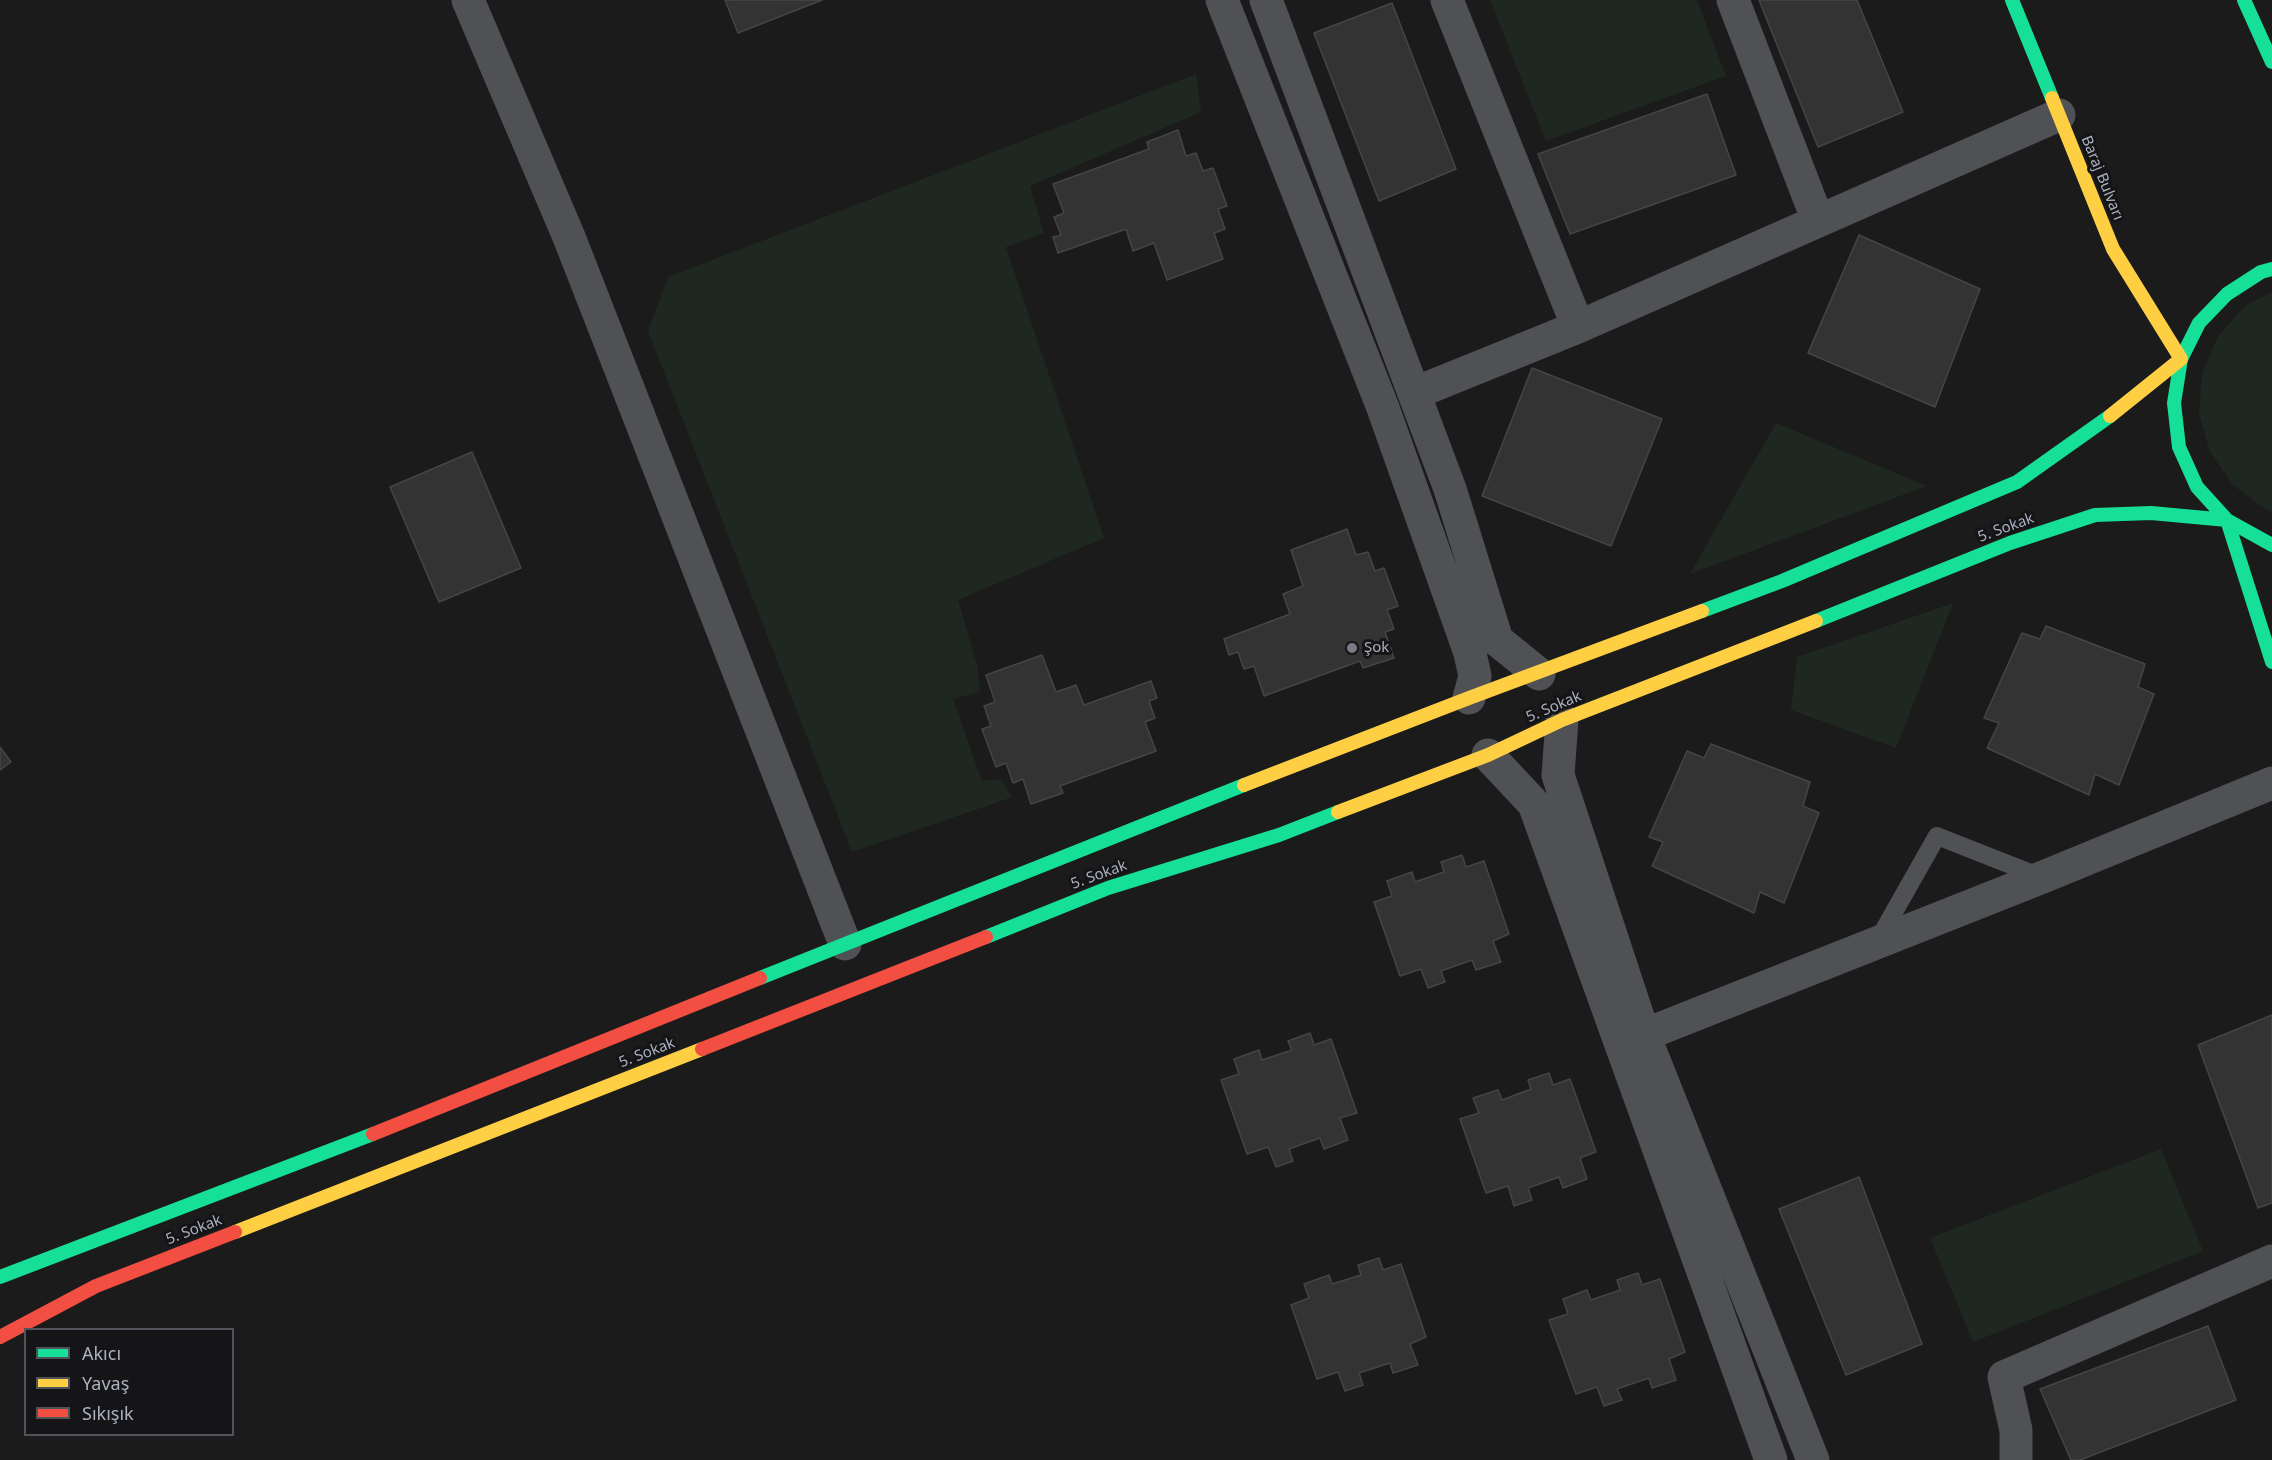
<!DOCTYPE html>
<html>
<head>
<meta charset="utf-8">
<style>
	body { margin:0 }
	#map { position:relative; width:2272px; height:1460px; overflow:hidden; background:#1b1b1c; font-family:"Noto Sans",sans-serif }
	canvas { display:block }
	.legend { position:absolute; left:24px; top:1328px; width:210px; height:108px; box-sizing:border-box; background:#151518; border:2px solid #51535a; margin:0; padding:8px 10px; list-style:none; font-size:18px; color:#acb1be }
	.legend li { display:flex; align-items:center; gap:12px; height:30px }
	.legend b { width:30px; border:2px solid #51535a }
</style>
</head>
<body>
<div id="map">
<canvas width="2272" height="1460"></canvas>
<ul class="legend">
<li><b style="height:8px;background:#16e098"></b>Akıcı</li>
<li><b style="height:8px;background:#ffcf43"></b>Yavaş</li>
<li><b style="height:8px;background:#f24e42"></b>Sıkışık</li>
</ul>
</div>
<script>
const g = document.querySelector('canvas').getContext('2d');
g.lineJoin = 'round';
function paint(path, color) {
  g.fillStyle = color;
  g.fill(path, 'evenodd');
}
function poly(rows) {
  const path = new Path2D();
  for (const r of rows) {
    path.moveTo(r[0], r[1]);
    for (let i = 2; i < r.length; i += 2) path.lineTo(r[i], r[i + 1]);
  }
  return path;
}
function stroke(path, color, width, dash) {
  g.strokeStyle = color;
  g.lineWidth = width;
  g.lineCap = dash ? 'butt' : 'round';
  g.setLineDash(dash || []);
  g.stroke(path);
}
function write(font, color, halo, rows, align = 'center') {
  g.font = font + ' "Noto Sans",sans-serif';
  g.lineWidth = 6;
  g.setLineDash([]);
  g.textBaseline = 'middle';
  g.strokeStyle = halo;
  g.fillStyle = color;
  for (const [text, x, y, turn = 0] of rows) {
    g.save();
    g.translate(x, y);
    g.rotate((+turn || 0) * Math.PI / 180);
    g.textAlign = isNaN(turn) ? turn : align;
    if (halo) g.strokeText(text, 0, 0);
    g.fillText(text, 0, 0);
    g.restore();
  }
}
const green = poly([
	[1490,0,1697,0,1726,76,1546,141],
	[1196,74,1201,112,1030,186,1044,233,1006,247,1104,538,958,600,977,665,980,692,953,699,982,781,1000,779,1013,797,852,852,648,331,668,277],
	[2272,292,2272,511,2265,509,2233,485,2210,452,2199,413,2202,373,2218,336,2245,306],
	[1776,423,1927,486,1690,574],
	[1953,603,1896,748,1791,710,1797,657],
	[2161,1149,2203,1251,1973,1342,1930,1238]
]);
const building = poly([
	[725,0,822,0,738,33,725,0],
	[1759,0,1857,0,1903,112,1818,147,1759,0],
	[1392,3,1456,169,1379,201,1314,33,1392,3],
	[1707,94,1736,175,1570,234,1538,154,1707,94],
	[1178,130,1186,156,1196,153,1203,171,1213,168,1227,206,1218,209,1225,229,1214,233,1223,259,1167,280,1154,243,1133,251,1126,229,1058,253,1053,237,1061,235,1054,217,1064,213,1053,184,1149,149,1147,142,1178,130],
	[1859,235,1980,289,1935,407,1808,353,1859,235],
	[1532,368,1662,419,1611,546,1482,496,1532,368],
	[472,452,521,568,439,602,390,487,472,452],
	[1347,529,1356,555,1368,552,1375,571,1384,568,1398,606,1387,610,1394,629,1385,632,1394,658,1363,668,1360,661,1264,696,1254,666,1244,669,1238,652,1229,655,1224,639,1290,614,1283,594,1303,586,1291,550,1347,529],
	[2046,626,2145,664,2138,687,2154,694,2119,785,2095,774,2089,795,1987,748,1999,723,1984,718,2022,633,2040,639,2046,626],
	[1042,655,1056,692,1076,685,1084,705,1151,681,1157,698,1149,701,1155,718,1145,722,1156,751,1060,786,1063,793,1031,804,1023,779,1013,783,1006,763,996,767,982,729,991,726,984,706,995,702,986,675,1042,655],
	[1711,744,1810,782,1803,806,1819,813,1784,903,1760,892,1754,913,1652,866,1663,842,1649,837,1687,751,1704,758,1711,744],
	[0,747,11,762,0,770,0,747],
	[1462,855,1466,867,1484,861,1509,934,1493,941,1501,962,1476,970,1472,960,1441,971,1445,982,1428,988,1421,969,1400,976,1374,902,1392,896,1387,881,1412,872,1415,882,1444,872,1441,862,1462,855],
	[2272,1015,2272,1203,2258,1208,2198,1045,2272,1015],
	[1310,1033,1314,1045,1331,1039,1357,1113,1340,1118,1348,1140,1324,1149,1320,1138,1289,1149,1293,1161,1276,1167,1268,1147,1247,1154,1221,1080,1239,1074,1234,1059,1259,1050,1262,1060,1292,1050,1288,1041,1310,1033],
	[1549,1073,1553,1085,1570,1079,1596,1152,1580,1158,1587,1179,1563,1188,1559,1177,1528,1188,1532,1200,1514,1206,1508,1186,1486,1193,1460,1119,1479,1113,1473,1098,1498,1090,1502,1100,1531,1089,1528,1080,1549,1073],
	[1859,1177,1922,1344,1846,1375,1779,1209,1859,1177],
	[1379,1258,1383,1270,1401,1264,1426,1337,1410,1344,1418,1365,1393,1373,1390,1363,1359,1373,1363,1385,1345,1391,1338,1372,1317,1379,1291,1305,1309,1298,1304,1284,1329,1275,1332,1284,1361,1275,1358,1265,1379,1258],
	[1638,1273,1642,1285,1660,1279,1685,1352,1669,1359,1676,1380,1652,1388,1649,1378,1617,1389,1622,1400,1604,1406,1597,1387,1576,1394,1549,1320,1568,1314,1563,1299,1587,1290,1591,1300,1620,1290,1617,1280,1638,1273],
	[2208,1326,2236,1400,2080,1460,2071,1460,2040,1389,2208,1326]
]);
const lane = poly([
	[1877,942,1937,836,2041,877]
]);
const street = poly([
	[468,0,569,237,845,944],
	[1222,0,1383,408,1470,653,1475,676,1469,698],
	[1266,0,1450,489,1497,640,1539,674],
	[1447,0,1578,327],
	[1733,0,1818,221],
	[1415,393,1578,327,2059,115],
	[1562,720,1558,775,1644,1035,1813,1460],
	[1488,755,1534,804,1771,1460],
	[1644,1035,2043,877,2272,783],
	[2016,1460,2016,1430,2004,1377,2272,1261]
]);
const fast = poly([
	[2012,0,2052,98],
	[2244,0,2272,62],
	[2272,269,2261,272,2227,294,2199,323,2181,359,2174,403,2179,447,2197,487,2227,520,2272,545],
	[1702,611,1782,581,2017,482,2110,416],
	[1816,621,2010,543,2095,515,2151,513,2227,520,2272,662],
	[986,937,1108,888,1279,835,1338,812],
	[760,978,1244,785],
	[0,1277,373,1134]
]);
const slow = poly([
	[2052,98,2113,249,2181,359,2110,416],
	[1244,785,1469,698,1702,611],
	[1338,812,1488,755,1562,720,1816,621],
	[235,1232,702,1049]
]);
const jam = poly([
	[702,1049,986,937],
	[373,1134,760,978],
	[0,1337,96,1286,235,1232]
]);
const markers = [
	[1352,648,6,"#797c85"]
];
const streetNames = [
	["Baraj Bulvarı",2102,178,68],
	["5. Sokak",2006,528,-20],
	["5. Sokak",1554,707,-23],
	["5. Sokak",1099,875,-20],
	["5. Sokak",647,1053,-21],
	["5. Sokak",194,1230,-21]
];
const poiNames = [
	["Şok",1364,648]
];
paint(green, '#1e2720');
paint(building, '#333334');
stroke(building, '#444548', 1.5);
stroke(lane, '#505155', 18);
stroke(street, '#505155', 33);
stroke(fast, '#16e098', 14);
stroke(slow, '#ffcf43', 14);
stroke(jam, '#f24e42', 14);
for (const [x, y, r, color] of markers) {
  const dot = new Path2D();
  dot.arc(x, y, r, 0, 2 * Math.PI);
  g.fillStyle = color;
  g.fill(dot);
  stroke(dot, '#151518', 2);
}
write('15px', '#acb1be', '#151518', streetNames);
write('15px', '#acb1be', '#151518', poiNames, 'left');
</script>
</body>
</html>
